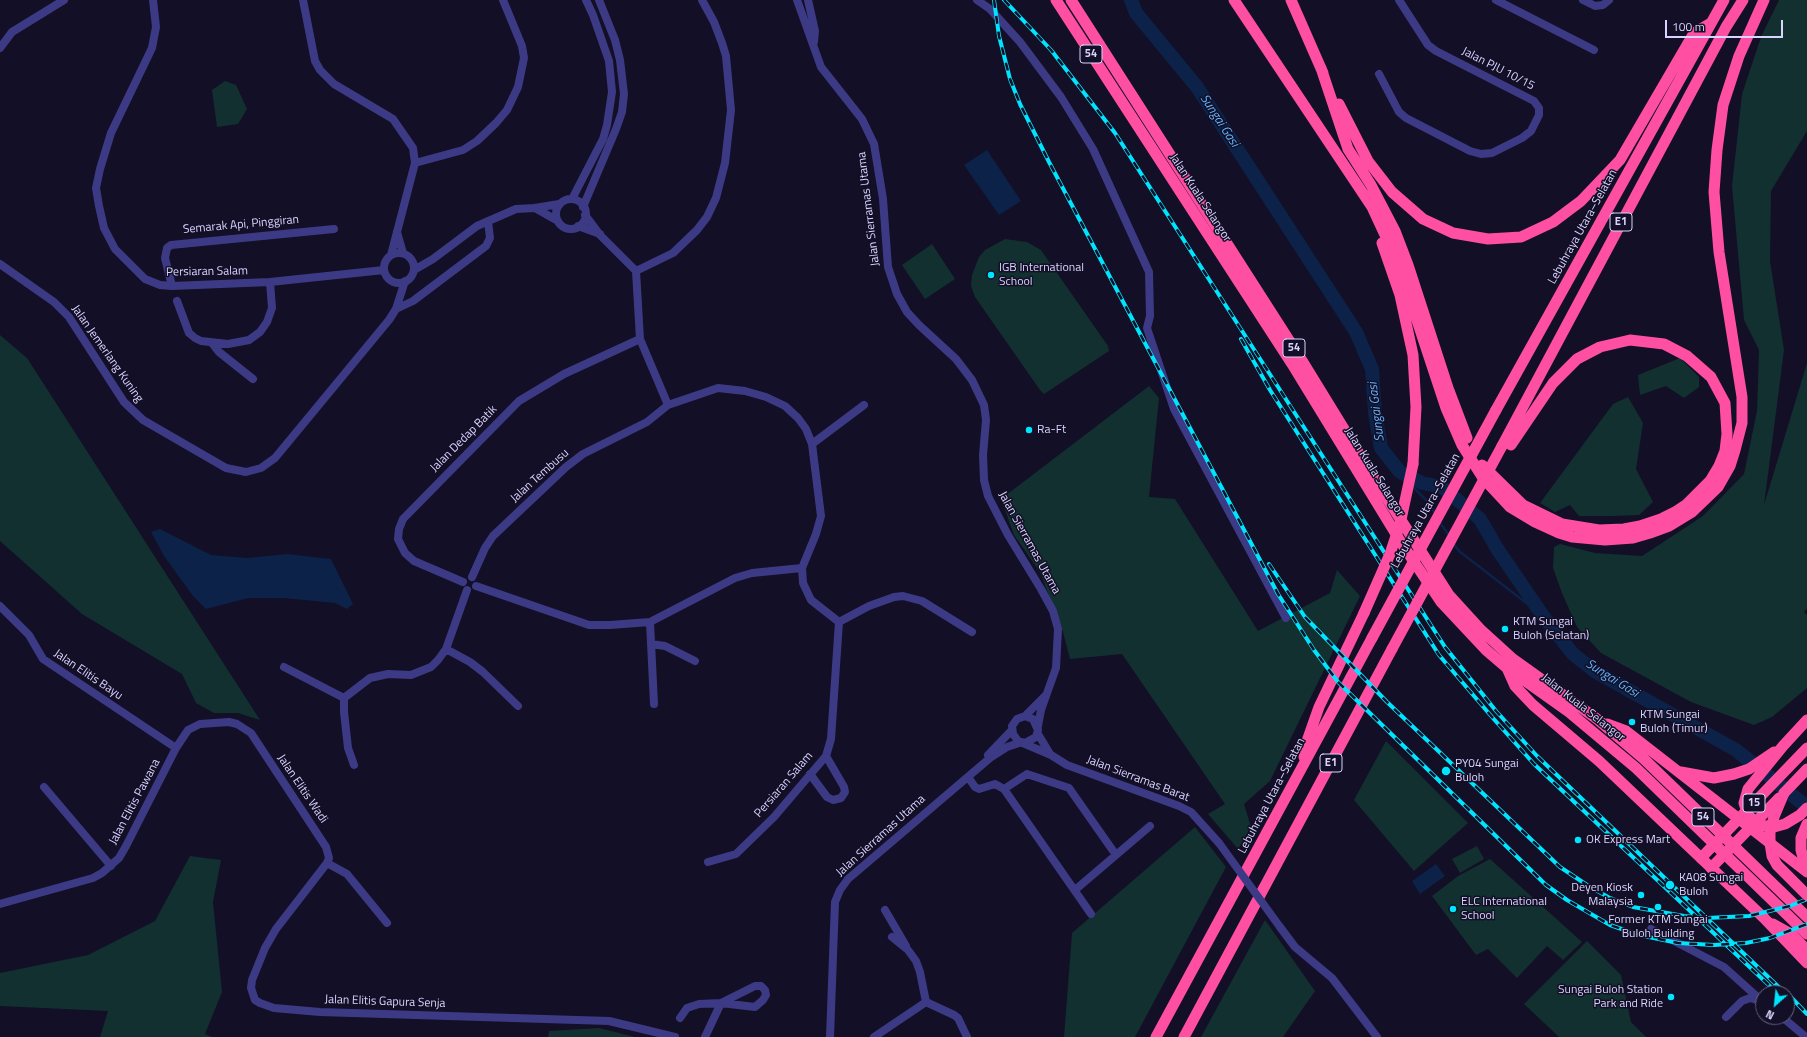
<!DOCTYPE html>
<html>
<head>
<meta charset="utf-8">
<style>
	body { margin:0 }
	#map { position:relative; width:1807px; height:1037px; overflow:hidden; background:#130f26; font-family:"Titillium Web",sans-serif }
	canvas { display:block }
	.north { position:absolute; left:1755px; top:985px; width:40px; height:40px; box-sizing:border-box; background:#130f26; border:1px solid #625e7d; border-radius:50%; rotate:207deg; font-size:11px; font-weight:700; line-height:16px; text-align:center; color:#d9d4ff }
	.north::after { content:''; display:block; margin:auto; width:14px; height:18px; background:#00e5ff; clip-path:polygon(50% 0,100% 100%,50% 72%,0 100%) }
	.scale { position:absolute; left:1665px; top:20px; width:118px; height:18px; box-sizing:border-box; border:2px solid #d9d4ff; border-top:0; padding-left:5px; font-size:12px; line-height:14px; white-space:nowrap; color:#d9d4ff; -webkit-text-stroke:3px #130f26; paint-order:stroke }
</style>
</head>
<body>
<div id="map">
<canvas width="1807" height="1037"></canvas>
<div class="north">N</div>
<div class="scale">100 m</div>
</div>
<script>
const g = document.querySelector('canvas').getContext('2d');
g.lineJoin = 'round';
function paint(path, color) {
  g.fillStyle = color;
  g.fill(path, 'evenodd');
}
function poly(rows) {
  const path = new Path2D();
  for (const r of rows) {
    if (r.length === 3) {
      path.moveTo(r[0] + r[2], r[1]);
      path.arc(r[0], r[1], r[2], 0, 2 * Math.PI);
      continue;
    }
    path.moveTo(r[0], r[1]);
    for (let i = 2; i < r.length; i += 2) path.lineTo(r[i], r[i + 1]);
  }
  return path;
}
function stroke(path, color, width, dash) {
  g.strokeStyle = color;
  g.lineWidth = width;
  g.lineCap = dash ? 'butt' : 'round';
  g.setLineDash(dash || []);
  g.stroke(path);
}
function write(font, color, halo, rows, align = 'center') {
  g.font = font + ' "Titillium Web",sans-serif';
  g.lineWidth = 3;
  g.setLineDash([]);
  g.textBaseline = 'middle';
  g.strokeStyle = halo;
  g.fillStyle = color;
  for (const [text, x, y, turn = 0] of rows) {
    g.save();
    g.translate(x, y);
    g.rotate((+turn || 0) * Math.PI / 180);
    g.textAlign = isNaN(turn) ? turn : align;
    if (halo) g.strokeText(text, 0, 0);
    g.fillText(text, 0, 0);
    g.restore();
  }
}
const green = poly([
	[1779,0,1807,0,1807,131,1771,191,1770,261,1784,350,1764,505,1807,363,1807,608,1804,612,1807,615,1807,688,1772,717,1754,725,1691,702,1601,653,1577,627,1562,593,1553,568,1554,547,1560,544,1595,553,1642,556,1703,516,1744,474,1757,411,1759,350,1744,320,1732,186,1742,94,1761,37],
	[225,81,236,85,247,109,238,124,217,127,212,90],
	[1005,239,1027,242,1041,250,1108,346,1109,351,1044,394,1040,390,975,297,971,286,972,275,979,257,985,250],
	[932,244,955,279,925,299,902,265],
	[0,335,27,358,260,720,238,713,214,713,196,703,182,674,82,614,0,541],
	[1680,358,1699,377,1699,387,1684,398,1666,386,1640,395,1638,375],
	[1149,386,1159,398,1149,497,1175,499,1258,631,1330,593,1337,570,1360,596,1270,781,1244,804,1251,827,1238,849,1208,814,1225,804,1122,654,1070,659,1063,632,1040,572,1014,535,1001,499],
	[1628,397,1643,423,1636,469,1653,502,1639,515,1613,516,1579,516,1570,505,1555,512,1540,503,1613,404],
	[1386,741,1468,823,1414,871,1354,800],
	[1195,827,1226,867,1135,1037,1064,1037,1072,933],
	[1477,846,1484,859,1460,873,1452,859],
	[190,856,221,860,213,902,222,992,205,1034,212,1037,100,1037,108,1011,0,1006,0,973,88,955,155,921],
	[1490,859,1582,942,1563,960,1547,946,1517,978,1488,949,1476,955,1432,896,1458,876],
	[1265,920,1315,991,1283,1037,1201,1037],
	[1587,941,1621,975,1631,1022,1646,1037,1559,1037,1524,1004],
	[599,1028,635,1037,548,1037,549,1031]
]);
const water = poly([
	[987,150,1021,201,999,215,964,165],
	[160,529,211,555,247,558,287,554,331,559,353,604,347,609,335,603,283,598,248,598,206,609,193,596,164,556,151,532],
	[1436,864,1445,876,1420,894,1412,881]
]);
const stream = poly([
	[1400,472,1407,479],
	[1411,485,1428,502,1436,515],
	[1439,521,1450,537],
	[1453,543,1459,551,1543,616]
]);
const river = poly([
	[1131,0,1136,13,1197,87,1356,332,1372,369,1375,413,1381,448,1400,472,1422,483,1442,487,1480,519,1498,550,1543,616,1573,654,1596,672,1736,750,1807,807]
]);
const minor = poly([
	[153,0,156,27,152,48,111,133,100,169,96,188,99,206,104,228,115,249,145,279,160,285,172,286,270,282,384,270],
	[303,0,315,61,320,70,334,84,393,119,413,148,415,163,391,255],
	[797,0,821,67,862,119,874,144,883,199,888,267,897,294,907,312,919,325,956,359,972,380,984,405,986,420,983,455,984,480,988,496,1008,535,1041,589,1053,611,1058,629,1056,668,1041,710,1038,726],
	[808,0,815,31,814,42],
	[977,0,990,9,1020,42,1061,97,1093,149,1149,272,1150,316,1147,328,1174,409,1286,618],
	[1496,0,1594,50],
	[1583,0,1595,6,1603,5,1609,0],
	[0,48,12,32,64,0],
	[1379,74,1399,112,1406,118,1470,151,1481,154,1492,153,1522,138,1531,131,1539,115,1539,108,1534,101,1436,51,1428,45,1399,0],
	[415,163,463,150,477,141,496,123,507,110,518,87,524,58,522,46,503,0],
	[572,199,603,139,607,125,612,92,609,61,593,15,586,0],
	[571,214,15],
	[583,207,616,129,622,112,624,94,620,60,615,40,599,0],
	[535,208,558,221],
	[585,215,600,235,636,271,640,339,668,405],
	[578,226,600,234],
	[397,232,403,253],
	[399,268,15],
	[0,264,54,302,69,317,124,402,143,420,226,468,246,472,261,468,275,458,389,320,396,309,405,281],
	[414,270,433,259,477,226,516,209,535,208,559,204],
	[636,271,673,253,697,230,707,217,716,198,725,163,731,110,726,56,722,43,714,22,702,0],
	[172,286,165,258,167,248,171,245,334,229],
	[177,301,189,333,195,338,201,341,228,344,249,340,260,332,267,322,272,308,270,282],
	[396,309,413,301,486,246,490,238,488,221],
	[212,343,219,352,253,379],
	[812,444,864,405],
	[472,577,485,548,493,536,566,467,583,454,647,422,668,405,718,388,745,391,766,397,785,406,798,418,806,429,812,444,821,516,816,534,802,568,803,583,811,600,839,622],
	[463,582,414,561,405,553,398,539,399,529,403,519,519,401,564,374,640,339],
	[476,586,589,625,610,625,650,622,735,578,752,573,802,568],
	[0,606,29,635,43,659,176,748],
	[650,622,654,704],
	[839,622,869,606,894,597,903,596,922,601,972,632],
	[651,644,665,646,695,661],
	[446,649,470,662,483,672,518,706],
	[284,667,344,698],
	[344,698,370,678,388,674,411,675,431,667,438,660,446,649,467,590],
	[344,698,344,712,348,748,354,765],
	[1025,716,1046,695],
	[1038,734,1050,754],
	[1025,743,1036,737,1038,730,1033,719,1025,716,1017,719,1012,726,1013,734,1018,741,1051,755,1067,765,1179,806,1191,812,1219,843],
	[988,755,1012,730],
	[810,774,827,797,833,800,841,798,845,792,844,787,826,756],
	[968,777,975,787,979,789,995,784,1004,789,1091,914],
	[44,787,111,866],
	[1004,789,1027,774,1069,788,1116,855],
	[708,862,736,854,774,817,826,756,831,739,839,622],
	[327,863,276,929,265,948,252,980,251,988,255,1000,260,1003,274,1008,320,1012,609,1021,675,1037],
	[1075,890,1150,826],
	[0,904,93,878,102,873,119,858,126,846,176,748,188,730,200,724,229,722,237,724,251,733,326,847,329,858,327,863,347,874,387,923],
	[885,910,906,946],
	[1280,927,1295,947,1332,978,1377,1037],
	[1651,929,1724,967,1763,1002],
	[892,937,908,950,916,961,920,972,926,1002,954,1015,958,1018,967,1037],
	[1726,1017,1742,1001,1750,998,1760,1001],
	[1782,1017,1806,1037],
	[680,1018,687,1008,699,1004,721,1003,755,1007,763,1000,766,995,765,990,761,986,755,986,721,1003,705,1037],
	[830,1037,835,902,840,890,848,879,990,758,1007,747,1022,742],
	[874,1037,926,1002]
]);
const highway = poly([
	[1056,0,1292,364,1402,544,1441,602,1486,650,1507,668,1569,712,1636,768,1807,934],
	[1071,0,1301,359,1374,478,1449,595,1480,629,1513,659,1597,719,1644,759,1807,917],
	[1234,0,1372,207,1398,263,1446,408,1462,445,1483,478,1510,507,1535,522,1559,533,1572,537,1605,540,1633,538,1650,533,1669,526,1692,512,1718,487,1730,466,1735,450,1742,423,1742,397,1719,252,1714,192,1717,150,1723,105,1739,56,1764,0],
	[1291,0,1323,73],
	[1321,68,1348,149,1371,185,1395,231,1408,265,1448,388,1467,438],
	[1339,104,1368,161,1392,192,1423,219,1453,233,1488,239,1521,237,1553,222,1581,201,1620,160,1694,33,1711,23],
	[1382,243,1400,295,1413,355,1416,407,1413,464],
	[1496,410,1724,0],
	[1502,446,1726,27,1743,0],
	[1482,465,1523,505,1562,524,1599,530,1624,529,1640,526,1661,519,1675,512,1687,504,1710,481,1719,466,1725,451,1727,434,1725,403,1711,377,1687,356,1664,344,1630,340,1600,347,1577,359,1553,383,1511,445],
	[1507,668,1515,686,1533,705,1599,761,1764,918,1807,963],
	[1807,720,1783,746,1748,789,1744,803,1748,815,1759,825,1774,827,1785,824,1800,815,1807,808],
	[1607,724,1626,731,1807,872],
	[1304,757,1307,741,1319,707,1364,613],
	[1681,772,1714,778,1734,774,1749,769,1774,752],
	[1784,793,1807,769],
	[1807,824,1801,838,1801,850,1804,861,1807,866],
	[1773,924,1791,934,1807,950],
	[1156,1037,1372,638],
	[1184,1037,1392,649]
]);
const rail = poly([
	[994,0,999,36,1010,79,1020,104,1049,162,1278,594,1314,650,1338,682,1546,885,1567,900,1610,925,1639,935,1678,943,1714,945,1746,943,1770,938,1807,924],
	[1004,0,1051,50,1115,133,1445,647,1496,711,1537,756,1785,993],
	[1241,339,1270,390,1439,655,1492,717,1534,764,1773,989],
	[1269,564,1305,617,1387,702,1560,867,1587,885,1608,897,1633,907,1684,916,1707,918,1749,916,1790,906,1807,899],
	[1787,993,1807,1014]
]);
const minorBridge = poly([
	[1219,843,1280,927]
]);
const highwayBridge = poly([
	[1364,613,1390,554,1400,524,1413,464],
	[1372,638,1496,410],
	[1392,649,1502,446],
	[1784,793,1774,817,1770,832,1770,843,1772,856,1777,865,1807,895],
	[1701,858,1807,748],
	[1711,868,1779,798]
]);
const markers = [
	[991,275,4,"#00e5ff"],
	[1029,430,4,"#00e5ff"],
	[1505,629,4,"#00e5ff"],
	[1632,722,4,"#00e5ff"],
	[1446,771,5,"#00e5ff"],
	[1578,840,4,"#00e5ff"],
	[1670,885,5,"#00e5ff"],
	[1641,895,4,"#00e5ff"],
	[1658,907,4,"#00e5ff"],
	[1453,909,4,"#00e5ff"],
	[1671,997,4,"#00e5ff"]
];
const shields = [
	[1091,54,22],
	[1621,222,22],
	[1294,348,22],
	[1331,763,22],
	[1754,803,22],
	[1703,817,22]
];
const shieldNames = [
	["54",1091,54],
	["E1",1621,222],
	["54",1294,348],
	["E1",1331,763],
	["15",1754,803],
	["54",1703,817]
];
const streetNames = [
	["Jalan PJU 10/15",1498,69,27],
	["Jalan Kuala Selangor",1200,198,57],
	["Jalan Sierramas Utama",869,209,-97],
	["Semarak Api, Pinggiran",241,225,-5],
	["Lebuhraya Utara–Selatan",1583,227,-61],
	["Persiaran Salam",207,272,-1],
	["Jalan Jemerlang Kuning",107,354,55],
	["Jalan Dedap Batik",464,439,-45],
	["Jalan Kuala Selangor",1374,472,58],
	["Jalan Tembusu",540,476,-42],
	["Lebuhraya Utara–Selatan",1426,511,-61],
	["Jalan Sierramas Utama",1029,543,61],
	["Jalan Elitis Bayu",88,675,34],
	["Jalan Kuala Selangor",1583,708,38],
	["Jalan Sierramas Barat",1138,779,21],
	["Persiaran Salam",784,785,-49],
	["Jalan Elitis Wadi",302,789,56],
	["Lebuhraya Utara–Selatan",1272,796,-62],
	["Jalan Elitis Pawana",135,802,-62],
	["Jalan Sierramas Utama",881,836,-42],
	["Jalan Elitis Gapura Senja",385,1002,2]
];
const poiNames = [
	["IGB International",999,268],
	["School",999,282],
	["Ra-Ft",1037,430],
	["KTM Sungai",1513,622],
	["Buloh (Selatan)",1513,636],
	["KTM Sungai",1640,715],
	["Buloh (Timur)",1640,729],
	["PY04 Sungai",1455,764],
	["Buloh",1455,778],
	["OK Express Mart",1586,840],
	["KA08 Sungai",1679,878],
	["Buloh",1679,892],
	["Deyen Kiosk",1633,888,"right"],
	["Malaysia",1633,902,"right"],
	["ELC International",1461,902],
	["School",1461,916],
	["Former KTM Sungai",1658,920,"center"],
	["Buloh Building",1658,934,"center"],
	["Sungai Buloh Station",1663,990,"right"],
	["Park and Ride",1663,1004,"right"]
];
const waterNames = [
	["Sungai Gasi",1219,121,57],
	["Sungai Gasi",1377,412,-97],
	["Sungai Gasi",1612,679,32]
];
paint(green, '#12302f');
paint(water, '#0c2248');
stroke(stream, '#0c2248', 2.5);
stroke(river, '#0c2248', 14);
stroke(minor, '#3d3a85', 8);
stroke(highway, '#ff4fa3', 11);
stroke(rail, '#00e5ff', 4);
stroke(rail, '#130f26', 2.5, [8]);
stroke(minorBridge, '#3d3a85', 8);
stroke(highwayBridge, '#ff4fa3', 11);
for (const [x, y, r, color] of markers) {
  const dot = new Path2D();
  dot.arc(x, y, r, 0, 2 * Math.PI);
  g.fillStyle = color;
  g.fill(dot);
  stroke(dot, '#130f26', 1.5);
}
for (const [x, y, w] of shields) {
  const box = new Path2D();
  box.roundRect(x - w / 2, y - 9, w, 18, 3);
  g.fillStyle = '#130f26';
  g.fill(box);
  stroke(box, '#d9d4ff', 1);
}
write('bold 11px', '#d9d4ff', null, shieldNames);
write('12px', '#d9d4ff', '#130f26', streetNames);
write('12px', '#d9d4ff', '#130f26', poiNames, 'left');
write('italic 13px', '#62b6ff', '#130f26', waterNames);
</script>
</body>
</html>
